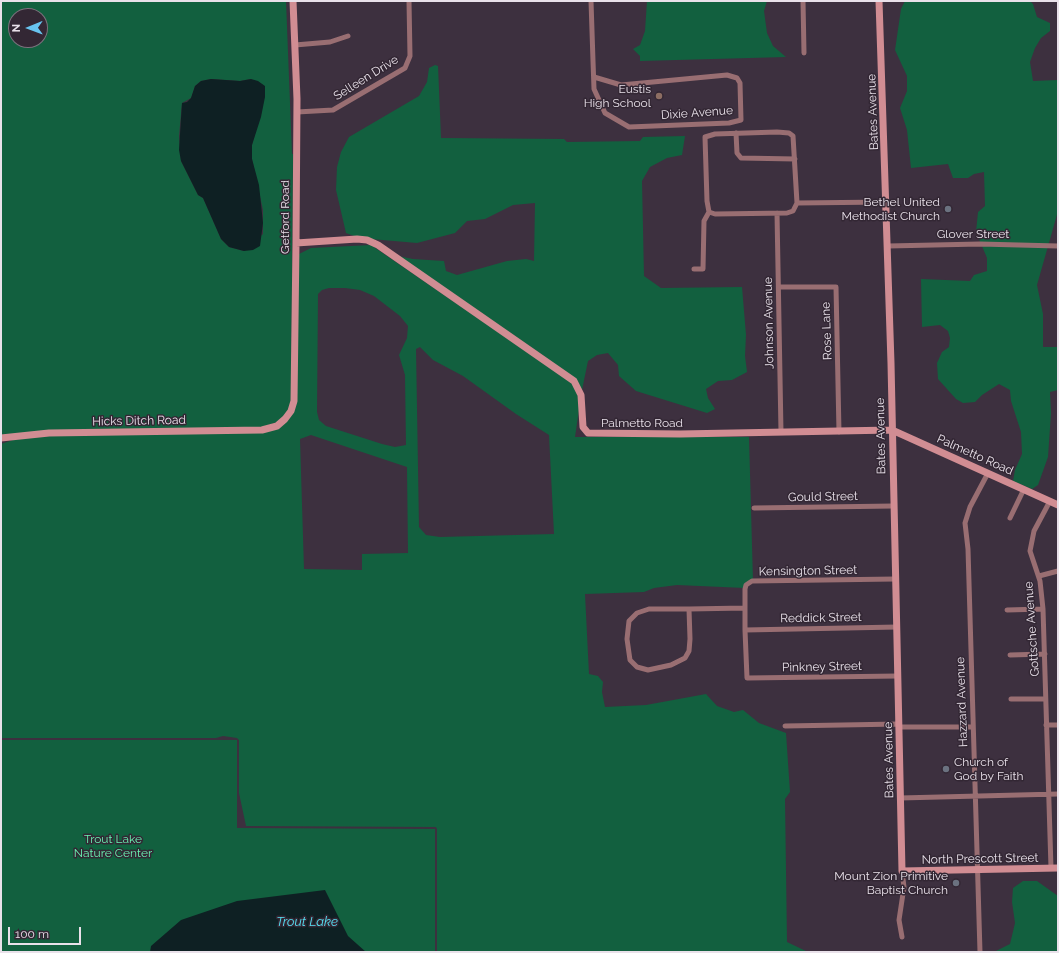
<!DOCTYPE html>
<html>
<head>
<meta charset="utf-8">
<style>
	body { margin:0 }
	#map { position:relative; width:1059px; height:953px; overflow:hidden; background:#3d303f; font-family:Raleway,sans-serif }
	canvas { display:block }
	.frame { position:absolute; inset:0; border:2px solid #e9e1ea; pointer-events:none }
	.north { position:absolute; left:8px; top:8px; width:40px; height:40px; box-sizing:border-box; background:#332734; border:1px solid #7c717d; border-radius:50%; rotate:269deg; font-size:11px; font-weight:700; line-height:16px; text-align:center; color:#e9e1ea }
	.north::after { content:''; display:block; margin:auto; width:14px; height:18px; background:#68c4f0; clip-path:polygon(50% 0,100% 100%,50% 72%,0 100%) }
	.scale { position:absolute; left:8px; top:927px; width:73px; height:18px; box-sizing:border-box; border:2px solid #e9e1ea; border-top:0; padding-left:5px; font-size:12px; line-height:14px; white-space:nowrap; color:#e9e1ea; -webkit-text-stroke:3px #332734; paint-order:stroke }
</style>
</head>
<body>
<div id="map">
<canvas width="1059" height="953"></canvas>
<div class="frame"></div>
<div class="north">N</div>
<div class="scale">100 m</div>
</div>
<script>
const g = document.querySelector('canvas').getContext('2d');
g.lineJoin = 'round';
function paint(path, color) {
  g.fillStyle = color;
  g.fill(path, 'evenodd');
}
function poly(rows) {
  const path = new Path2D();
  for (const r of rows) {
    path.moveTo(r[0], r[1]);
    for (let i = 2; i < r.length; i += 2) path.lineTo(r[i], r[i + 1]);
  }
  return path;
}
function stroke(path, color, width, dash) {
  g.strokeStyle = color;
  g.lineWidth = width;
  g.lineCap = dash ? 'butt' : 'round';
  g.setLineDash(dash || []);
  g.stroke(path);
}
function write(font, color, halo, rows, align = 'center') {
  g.font = font + ' Raleway,sans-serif';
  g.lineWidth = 3;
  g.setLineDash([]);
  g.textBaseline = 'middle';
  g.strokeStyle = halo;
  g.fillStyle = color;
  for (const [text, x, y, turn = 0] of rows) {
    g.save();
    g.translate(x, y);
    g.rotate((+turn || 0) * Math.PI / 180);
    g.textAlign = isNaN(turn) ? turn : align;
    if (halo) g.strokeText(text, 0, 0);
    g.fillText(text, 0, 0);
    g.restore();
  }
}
const green = poly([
	[1,1,286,1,292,154,293,154,291,400,289,410,283,418,275,423,261,427,1,435],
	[16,16,40,16,40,40,16,40],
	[211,79,240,81,251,79,262,108,252,145,252,159,263,210,263,234,244,251,229,247,221,239,203,198,198,195,181,161,179,136,182,103,191,98,195,86,201,81],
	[647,1,767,1,764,11,767,33,773,46,786,57,640,61,640,56,633,49,640,45,645,31],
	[905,1,1030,1,1033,4,1037,17,1050,23,1050,31,1041,38,1035,48,1030,62,1033,81,1058,80,1058,211,1037,285,1043,314,1043,347,1058,347,1058,390,1050,392,1051,413,1048,457,1038,485,1032,489,1013,481,1015,470,1022,454,1021,432,1011,401,1010,390,999,384,982,395,975,402,963,403,956,399,938,379,937,363,942,352,949,347,950,338,948,331,940,325,922,327,921,279,970,281,974,275,987,271,987,258,976,232,978,212,985,206,984,172,974,174,968,178,953,178,948,164,911,168,907,130,900,108,907,91,907,76,895,50,901,9],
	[435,65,438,66,441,138,564,139,567,142,640,141,643,137,685,136,682,155,667,158,650,167,642,181,644,276,661,288,742,287,746,335,745,356,747,372,732,380,718,381,706,389,708,398,715,409,707,413,636,391,619,376,618,365,608,353,597,355,588,361,582,390,575,379,541,354,398,256,413,259,444,261,446,271,457,275,507,261,526,259,534,261,535,203,513,205,485,219,467,221,455,233,417,243,371,239,354,236,346,233,336,190,337,167,341,152,349,137,419,96,427,82,429,68],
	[371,245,571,382,576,389,580,403,575,437,749,437,753,581,745,588,677,585,654,588,644,592,585,594,589,674,598,676,603,682,602,692,605,707,646,705,706,694,717,706,734,712,743,710,759,723,786,733,790,792,785,799,787,942,808,952,437,952,437,829,436,827,246,826,239,793,239,740,237,738,223,736,216,738,1,738,1,444,16,439,50,436,262,432,294,412,299,254,311,248],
	[329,288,345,288,360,290,374,296,400,316,408,326,407,338,399,355,405,375,406,445,395,447,382,444,326,426,319,420,317,412,318,294,322,290],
	[420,347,433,360,463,376,516,414,549,435,554,534,440,537,426,535,419,527,416,349],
	[311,435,407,467,408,553,362,554,362,570,304,569,300,439],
	[1,740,237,740,237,828,435,829,435,952,1,952],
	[1023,881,1037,881,1058,896,1058,952,994,952,1010,944,1015,923,1012,902,1013,888]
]);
const water = poly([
	[211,79,240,81,251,79,258,81,265,86,265,97,261,117,252,145,252,159,259,185,263,223,260,246,253,250,244,251,229,247,221,239,203,198,198,195,181,161,179,150,182,103,187,102,191,98,195,86,201,81],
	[325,890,348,936,366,952,150,952,151,946,181,920,237,901]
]);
const street = poly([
	[591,1,593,61,594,89,605,113,629,127,729,123,741,120,740,83,737,78,727,75,621,85,594,77],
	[803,1,804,53],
	[295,45,330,42,348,36],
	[297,112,333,110,405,68,410,56,409,1],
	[736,133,737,153,741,158,795,159],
	[797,203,887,202],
	[777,213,781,432],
	[888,246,980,244,1058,246],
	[694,269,703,269,704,221,709,212,707,201,705,137,715,134,777,132,789,133,793,136,797,203,793,211,787,213,715,214,709,212],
	[779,287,836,287,839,432],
	[1050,501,1034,531,1030,551,1040,581,1043,609,1051,868],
	[754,508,893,506],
	[1010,518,1024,489],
	[1039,576,1058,571],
	[895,579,752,581,746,585,745,589,745,630,747,678,898,676],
	[649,609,689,609,690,639,689,651,685,658,671,665,648,670,637,667,630,660,627,639,629,621,637,613,649,609],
	[689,609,745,608],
	[1007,610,1043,609],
	[745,630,897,627],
	[1010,655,1045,654],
	[1011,699,1045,699],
	[1046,725,1058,725],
	[785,726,899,724],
	[899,727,973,727],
	[900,798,1058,794],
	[902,937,899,920,904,887,902,871],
	[980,952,968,549,965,523,970,507,988,473]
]);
const secondary = poly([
	[879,1,891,363,902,871,1058,868],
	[296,243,357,239,367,240,378,245,574,381,581,395,583,427,588,433,680,434,892,430,1058,505],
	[1,438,49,433,262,430,277,426,285,419,291,411,294,401,296,243,297,99,293,1]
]);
const markers = [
	[659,96,4,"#8d6e63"],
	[948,209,4,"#6b7280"],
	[946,769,4,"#6b7280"],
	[956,883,4,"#6b7280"]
];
const streetNames = [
	["Selleen Drive",366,78,-32],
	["Bates Avenue",873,112,-92],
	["Dixie Avenue",697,113,-4],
	["Getford Road",285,217,-90],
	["Glover Street",973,234],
	["Johnson Avenue",769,323,-91],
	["Rose Lane",827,331,-92],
	["Hicks Ditch Road",139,421,-1],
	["Palmetto Road",642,423],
	["Bates Avenue",881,436,-91],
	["Palmetto Road",975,455,24],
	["Gould Street",823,497,-1],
	["Kensington Street",808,571,-1],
	["Reddick Street",821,618,-1],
	["Gottsche Avenue",1032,629,-94],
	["Pinkney Street",822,667,-1],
	["Hazzard Avenue",962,702,-92],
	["Bates Avenue",889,760,-91],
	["North Prescott Street",980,859,-1]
];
const poiNames = [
	["Eustis",651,89],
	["High School",651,103],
	["Bethel United",940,202],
	["Methodist Church",940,216],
	["Church of",954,762,"left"],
	["God by Faith",954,776,"left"],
	["Mount Zion Primitive",948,876],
	["Baptist Church",948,890]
];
const parkNames = [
	["Trout Lake",113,839],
	["Nature Center",113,853]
];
const waterNames = [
	["Trout Lake",307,922]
];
paint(green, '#12603f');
paint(water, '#0e2023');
stroke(street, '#996e72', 5);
stroke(secondary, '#d18d93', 7);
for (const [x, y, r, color] of markers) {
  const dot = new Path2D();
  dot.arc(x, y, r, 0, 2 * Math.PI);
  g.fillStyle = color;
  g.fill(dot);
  stroke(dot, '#332734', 1.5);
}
write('12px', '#e9e1ea', '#332734', streetNames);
write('12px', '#e9e1ea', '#332734', poiNames, 'right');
write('12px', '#6af4b3', '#332734', parkNames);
write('italic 13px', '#55e3f5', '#332734', waterNames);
</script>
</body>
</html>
